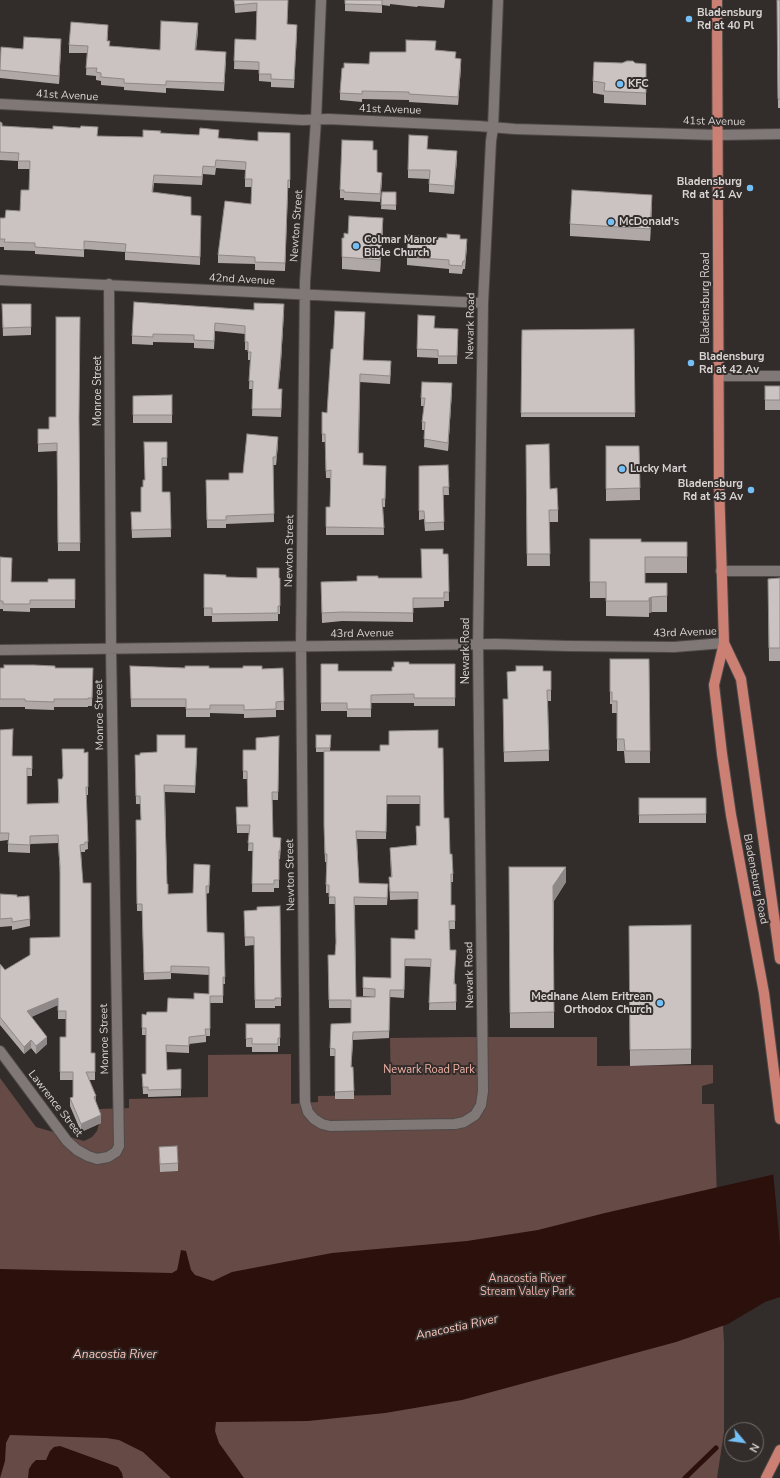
<!DOCTYPE html>
<html>
<head>
<meta charset="utf-8">
<style>
	body { margin:0 }
	#map { position:relative; width:780px; height:1478px; overflow:hidden; background:#322d2b; font-family:"Nunito Sans",sans-serif }
	canvas { display:block }
	.north { position:absolute; left:724px; top:1422px; width:40px; height:40px; box-sizing:border-box; background:#322d2b; border:1px solid #74706e; border-radius:50%; rotate:119deg; font-size:11px; font-weight:700; line-height:16px; text-align:center; color:#d8d4d3 }
	.north::after { content:''; display:block; margin:auto; width:14px; height:18px; background:#74c0f6; clip-path:polygon(50% 0,100% 100%,50% 72%,0 100%) }
</style>
</head>
<body>
<div id="map">
<canvas width="780" height="1478"></canvas>
<div class="north">N</div>
</div>
<script>
const g = document.querySelector('canvas').getContext('2d');
g.lineJoin = 'round';
function paint(path, color) {
  g.fillStyle = color;
  g.fill(path, 'evenodd');
}
function poly(rows) {
  const path = new Path2D();
  for (const r of rows) {
    path.moveTo(r[0], r[1]);
    for (let i = 2; i < r.length; i += 2) path.lineTo(r[i], r[i + 1]);
  }
  return path;
}
function stroke(path, color, width, dash) {
  g.strokeStyle = color;
  g.lineWidth = width;
  g.lineCap = dash ? 'butt' : 'round';
  g.setLineDash(dash || []);
  g.stroke(path);
}
function write(font, color, halo, rows, align = 'center') {
  g.font = font + ' "Nunito Sans",sans-serif';
  g.lineWidth = 4;
  g.setLineDash([]);
  g.textBaseline = 'middle';
  g.strokeStyle = halo;
  g.fillStyle = color;
  for (const [text, x, y, turn = 0] of rows) {
    g.save();
    g.translate(x, y);
    g.rotate((+turn || 0) * Math.PI / 180);
    g.textAlign = isNaN(turn) ? turn : align;
    if (halo) g.strokeText(text, 0, 0);
    g.fillText(text, 0, 0);
    g.restore();
  }
}
const green = poly([
	[467,1037,597,1037,597,1066,713,1065,713,1083,702,1086,702,1104,714,1104,721,1325,723,1325,724,1342,724,1432,717,1478,0,1478,0,1078,36,1127,84,1141,92,1137,97,1131,99,1124,99,1109,129,1108,129,1099,208,1097,208,1055,291,1054,291,1104,318,1102,318,1096,391,1095,390,1038]
]);
const water = poly([
	[780,1173,780,1297,765,1302,728,1324,676,1342,462,1400,385,1413,308,1421,216,1422,215,1431,219,1443,244,1478,171,1478,143,1452,119,1440,106,1438,10,1435,6,1443,5,1461,0,1478,0,1269,172,1273,177,1270,178,1266,181,1250,186,1251,191,1270,195,1275,213,1281,232,1272,332,1253,467,1241,538,1230,605,1213],
	[60,1446,118,1467,122,1473,123,1478,28,1478,29,1469,32,1464,36,1460,46,1460,50,1451,54,1447]
]);
const pier = poly([
	[780,1171,780,1245,773,1172]
]);
const stream = poly([
	[685,1478,716,1448]
]);
const minor = poly([
	[321,0,316,120,305,281,301,647,305,1102,308,1112,314,1119,322,1124,330,1126,455,1124,464,1122,475,1115,481,1105,483,1091,478,645,483,303,491,141,493,128,498,0],
	[0,104,303,120,328,119,478,126,515,129,717,135,780,134],
	[0,280,483,303],
	[719,376,780,376],
	[721,571,780,571],
	[0,650,496,644,568,646,674,647,724,643],
	[0,1051,67,1141,77,1150,88,1156,97,1159,108,1157,116,1152,119,1146,111,649,109,284]
]);
const primary = poly([
	[717,0,719,484,724,643,714,685,722,754,731,815,764,993,780,1119],
	[724,643,741,679,780,959],
	[766,1478,780,1450]
]);
const wall = poly([
	[234,0,288,0,287,24,297,32,294,88,271,87,271,82,259,81,259,70,234,69,235,39,256,40,257,11,235,13],
	[345,0,445,0,444,8,418,6,417,7,390,4,390,6,382,5,382,13,345,11],
	[777,0,780,0,780,108,778,108],
	[198,31,196,50,226,60,224,91,166,88,166,93,124,90,124,87,101,85,101,81,96,80,96,76,86,75,87,53,69,53,69,45,108,32,107,41,110,46,160,50],
	[61,47,59,84,0,78,0,60,23,49],
	[435,51,456,58,461,67,458,105,409,102,409,100,362,99,362,102,340,100,340,93,344,68,369,64,406,52],
	[635,63,646,64,646,105,604,103,604,95,593,93,593,81],
	[0,122,2,126,98,136,143,137,161,133,258,141,290,133,290,188,288,188,285,271,255,270,255,264,218,263,218,255,251,204,252,187,245,187,245,170,216,168,215,175,203,174,202,185,154,183,153,192,191,215,201,224,200,265,125,260,125,252,84,249,84,257,35,254,35,251,4,250,4,247,0,247,0,218,5,218,20,211,29,190,30,169,18,169,18,161,0,160],
	[428,149,457,159,454,194,429,192,429,179,408,178,408,170],
	[373,150,377,172,382,181,380,202,344,200,344,198,340,198,340,190],
	[382,192,396,192,396,210,381,209],
	[652,207,650,241,570,236,570,224],
	[383,230,380,272,342,269,342,257,344,238,348,234],
	[460,239,467,247,465,269,463,269,462,274,449,273,449,269,407,265,407,257],
	[2,304,31,304,31,335,3,336],
	[284,312,281,362,278,389,282,397,281,417,252,416,253,389,249,389,250,360,248,360,248,350,245,350,245,334,215,331,214,349,194,348,194,343,153,342,153,345,132,344,132,336],
	[435,328,458,329,457,364,438,364,438,358,417,357,417,349],
	[634,329,635,417,521,417,522,330],
	[363,360,391,369,390,384,360,382,359,453,363,465,386,466,385,507,383,507,384,535,326,535,326,507,330,507,330,478,326,478,325,442,322,442,322,412,327,413],
	[765,386,780,386,780,410,765,410],
	[452,391,448,451,424,447,425,430,422,430,422,422,424,406,421,406,421,398],
	[172,395,172,423,133,423,133,396],
	[79,423,80,551,58,551,57,451,38,452,38,429,49,429],
	[167,442,167,466,162,466,162,492,170,492,171,537,132,538,131,512,141,512,143,487,145,480],
	[278,444,276,465,273,465,274,522,226,524,226,528,207,528,206,480,229,480,243,473],
	[526,445,550,489,558,510,558,522,549,522,550,566,527,566],
	[606,446,639,446,640,500,606,501],
	[448,465,449,495,443,495,444,530,425,531,424,519,419,520,419,466],
	[590,539,641,542,687,542,687,573,645,573,645,583,667,583,667,612,652,612,649,613,649,617,606,616,606,598,590,598],
	[443,554,448,554,449,601,444,601,444,607,413,608,413,622,342,621,322,623,321,582,357,581,378,578,422,578],
	[0,557,12,566,11,582,48,582,75,579,75,608,30,608,30,612,3,611,3,609,0,609],
	[204,574,226,577,280,578,280,614,278,614,278,621,212,622,212,616,204,616],
	[780,578,780,661,769,661,768,579],
	[610,659,649,659,650,763,625,763,624,751,617,751,617,713,612,713,612,704,610,704],
	[321,664,338,671,392,671,394,667,409,664,455,664,455,706,414,706,414,703,371,703,371,717,347,717,347,711,321,711],
	[130,666,185,668,262,669,283,668,284,710,276,710,276,717,244,718,244,714,210,713,210,717,186,717,186,707,131,707],
	[0,668,93,668,92,706,88,706,88,707,54,707,54,710,25,709,25,707,0,707],
	[543,671,551,671,551,701,548,701,549,761,504,762,503,710,508,699],
	[0,730,13,756,32,756,32,776,27,776,27,804,58,803,58,779,62,779,84,753,88,752,88,795,86,795,88,849,85,850,85,852,81,852,91,1053,95,1061,95,1080,89,1080,101,1123,81,1132,70,1106,70,1098,73,1097,73,1080,60,1080,60,1037,66,1037,66,1019,58,1019,58,1005,31,1017,47,1044,36,1054,31,1048,24,1054,0,1025,0,964,5,970,60,937,60,874,58,843,30,844,30,853,8,852,8,840,0,841],
	[389,731,438,748,444,818,450,854,453,874,453,882,451,882,451,905,455,905,455,929,449,929,450,950,455,984,456,984,456,1010,429,1010,431,967,405,966,404,998,390,997,389,1038,353,1040,351,1067,354,1091,354,1099,335,1099,335,1056,330,1056,330,1048,351,1023,351,1008,329,1008,328,955,335,955,336,944,335,904,329,904,329,893,326,893,326,862,325,862,324,833,324,752,316,752,316,735,331,735,330,751,380,751,389,745],
	[387,804,420,804,420,826,416,826,416,845,390,848,391,877,389,877,390,900,418,899,418,930,415,939,391,978,363,988,363,996,375,997,356,997,355,905,387,905,388,891,359,883,357,839,386,839],
	[279,736,278,800,272,800,273,837,281,845,280,859,279,859,279,888,274,888,274,892,252,892,253,851,248,851,249,833,237,833,236,807,248,807,247,779,243,779,243,750,256,750],
	[185,748,197,755,195,793,165,792,167,884,168,894,193,893,210,872,209,893,206,894,207,932,224,933,225,984,223,984,223,1003,210,1003,210,1036,206,1036,206,1042,189,1044,189,1053,166,1052,167,1070,181,1069,181,1096,148,1097,148,1094,143,1094,142,1074,146,1074,146,1035,142,1035,142,1014,146,1015,167,1012,194,999,209,994,209,975,171,973,171,979,144,980,142,911,137,911,136,820,141,820,140,804,136,804,135,755,140,755],
	[639,798,706,798,706,823,639,823],
	[509,867,566,882,554,901,554,1028,510,1028],
	[0,894,17,897,29,896,30,926,12,930,12,926,0,927],
	[280,906,281,1006,275,1006,275,1008,255,1008,254,945,245,946,244,911,257,910],
	[691,925,691,1064,630,1066,629,926],
	[246,1024,280,1024,280,1046,278,1046,278,1052,252,1052,252,1047,246,1047],
	[159,1147,178,1163,178,1171,160,1172]
]);
const shadedWall = poly([
	[198,23,198,31,195,58,195,50],
	[108,25,108,32,107,49,107,41],
	[61,39,61,47,59,84,59,76],
	[461,59,461,67,458,105,458,97],
	[457,151,457,159,454,194,454,186],
	[382,173,382,181,380,202,380,194],
	[652,195,652,207,650,241,650,229],
	[383,218,383,230,380,272,380,260],
	[284,304,281,362,278,397,278,389],
	[452,383,452,391,448,451,448,443],
	[278,437,278,444,276,465,276,457],
	[652,597,652,612,649,613,649,598],
	[566,867,566,882,553,902,553,886],
	[58,998,58,1005,27,1019,27,1011],
	[353,1032,353,1040,351,1074,351,1067],
	[47,1037,47,1044,36,1054,36,1046],
	[31,1040,31,1048,24,1054,24,1047],
	[96,1096,96,1104,94,1097],
	[101,1115,101,1123,81,1132,81,1124]
]);
const building = poly([
	[234,0,288,0,287,24,297,25,294,80,271,79,271,74,259,74,259,62,234,61,235,39,256,40,257,3,235,5,234,0],
	[345,0,382,0,382,5,345,4,345,0],
	[777,0,780,0,780,99,778,99,777,0],
	[161,21,198,23,195,50,226,52,224,83,166,81,166,85,124,83,124,79,101,77,101,73,96,72,97,68,86,68,88,46,69,45,71,22,108,25,107,41,110,41,109,46,160,50,161,21],
	[24,37,61,39,59,76,0,70,1,47,23,49,24,37],
	[406,40,436,41,435,50,456,52,455,58,461,59,458,97,409,94,409,92,362,91,362,94,340,93,342,68,344,68,344,63,369,64,370,52,406,52,406,40],
	[627,61,633,61,635,63,646,64,646,93,604,91,605,83,593,81,594,62,622,63,627,61],
	[0,122,2,123,2,126,53,129,53,126,80,128,81,126,98,127,97,136,143,137,143,130,161,131,160,133,199,135,200,128,219,130,218,138,258,141,258,132,290,133,290,180,288,180,285,263,255,262,255,257,218,255,225,201,251,204,252,179,245,179,246,162,216,160,215,167,203,166,202,177,154,175,152,192,191,197,191,215,201,216,200,257,125,252,126,244,84,241,84,250,35,247,35,243,4,242,5,239,0,239,0,218,5,218,6,210,20,211,21,190,29,190,30,161,18,161,19,153,0,152,0,122],
	[409,135,428,136,427,149,457,151,454,186,429,184,430,170,408,170,409,135],
	[342,140,373,141,373,150,377,150,377,172,382,173,380,194,344,192,344,190,340,190,342,140],
	[572,190,652,195,650,229,570,224,572,190],
	[382,192,396,192,396,205,381,205,382,192],
	[349,216,383,218,380,260,342,257,342,238,344,238,344,233,348,234,349,216],
	[447,234,460,235,460,239,467,239,465,261,463,261,462,266,449,265,449,260,407,257,408,235,447,238,447,234],
	[134,302,254,310,254,303,284,304,281,354,278,389,282,389,281,409,252,409,253,381,249,381,251,352,248,352,248,342,245,342,245,326,215,323,214,341,194,340,194,335,153,334,153,337,132,336,134,302],
	[2,304,31,304,31,327,3,328,2,304],
	[335,311,365,312,363,360,391,361,390,376,360,374,358,453,363,453,363,465,386,466,385,499,382,499,384,528,326,527,326,507,330,507,331,470,326,471,325,434,322,434,322,412,327,413,331,349,333,349,335,311],
	[418,315,435,316,434,328,458,329,457,356,438,356,438,350,417,349,418,315],
	[56,317,80,317,79,418,80,543,58,543,57,443,38,444,38,429,49,429,49,417,56,417,56,317],
	[634,329,635,413,521,413,522,330,634,329],
	[422,382,452,383,448,443,424,439,425,422,422,422,425,398,421,398,422,382],
	[765,386,780,386,780,400,765,400,765,386],
	[172,395,172,415,133,415,133,396,172,395],
	[247,434,278,437,276,457,273,457,274,514,226,516,226,520,207,520,206,480,229,480,229,473,243,473,247,434],
	[144,442,167,442,167,458,162,458,162,492,170,492,171,529,132,530,131,512,141,512,141,487,143,487,143,480,145,480,144,442],
	[549,444,550,489,557,488,558,510,549,510,550,554,527,554,526,445,549,444],
	[606,446,639,446,640,488,606,489,606,446],
	[448,465,449,487,443,487,444,522,425,523,424,511,419,511,419,466,448,465],
	[590,539,641,539,641,542,687,542,687,557,645,557,645,583,667,583,667,596,652,597,649,598,649,601,606,601,606,582,590,582,590,539],
	[421,549,443,549,443,554,448,554,449,592,444,592,444,598,413,598,413,613,342,612,322,613,321,582,357,581,357,576,378,576,378,578,422,578,421,549],
	[0,557,12,558,11,582,48,582,48,579,75,579,75,600,30,600,30,604,3,604,3,601,0,601,0,557],
	[257,568,279,568,279,578,280,578,280,606,278,606,278,613,212,614,212,608,204,608,204,574,226,575,226,577,257,578,257,568],
	[780,578,780,648,769,648,768,579,780,578],
	[610,659,649,659,650,751,625,751,624,739,617,739,617,701,612,701,612,692,610,692,610,659],
	[394,662,409,662,409,664,455,664,455,698,414,698,414,694,371,695,371,709,347,709,347,703,321,703,321,664,338,664,338,671,392,671,392,667,394,667,394,662],
	[4,665,34,665,55,666,55,668,93,668,92,698,88,698,88,699,54,699,54,702,25,701,25,699,0,699,0,668,4,668,4,665],
	[130,666,185,668,185,666,209,666,209,668,243,668,243,666,262,666,262,669,283,668,284,701,276,702,276,709,244,710,244,705,210,705,210,709,186,709,186,699,131,699,130,666],
	[516,666,543,666,543,671,551,671,551,690,547,690,549,750,504,752,503,699,508,699,507,672,516,671,516,666],
	[13,729,12,756,32,756,32,769,27,768,27,804,59,803,58,779,62,779,63,776,62,749,84,749,84,753,88,752,88,787,86,787,88,842,85,842,85,844,80,845,83,883,91,883,91,1053,95,1053,95,1072,86,1072,96,1096,94,1097,101,1115,81,1124,70,1098,73,1097,73,1072,60,1072,60,1037,66,1037,66,1011,58,1011,58,998,27,1011,47,1037,36,1046,31,1040,24,1047,0,1017,0,964,5,970,30,955,30,938,60,937,60,866,58,835,30,836,30,845,8,844,9,833,0,833,0,730,13,729],
	[438,730,438,748,443,748,444,818,449,818,450,854,452,854,453,874,451,874,451,905,455,905,455,921,449,921,450,950,456,950,454,984,456,984,456,1002,429,1003,431,959,405,959,404,990,390,990,389,1031,353,1032,351,1067,353,1067,354,1091,335,1092,335,1049,330,1048,331,1024,351,1023,351,1000,329,1000,328,955,335,955,336,942,335,897,329,897,329,885,326,885,327,854,325,854,324,825,324,751,380,751,380,745,389,745,389,731,438,730],
	[387,796,420,796,420,826,416,826,417,845,390,848,392,877,389,877,390,892,418,892,418,930,415,930,415,939,391,938,391,978,363,977,363,988,375,989,375,997,356,997,354,897,387,898,388,884,359,883,356,831,386,832,387,796],
	[157,735,185,735,185,748,197,748,195,786,164,785,167,884,168,884,168,894,193,893,194,864,210,865,209,886,206,886,207,932,224,933,225,977,223,977,223,996,210,996,210,1029,205,1029,206,1035,189,1037,189,1046,166,1045,167,1070,181,1069,181,1089,148,1090,148,1087,143,1087,142,1074,146,1074,146,1028,142,1028,142,1014,146,1015,147,1012,167,1012,168,998,194,999,194,993,209,994,209,967,171,966,171,972,144,973,142,904,137,904,136,820,141,820,140,796,136,796,135,755,140,755,140,753,157,752,157,735],
	[316,735,331,735,330,748,316,748,316,735],
	[279,736,278,792,272,792,273,837,281,838,280,851,279,851,279,880,274,880,274,884,252,884,253,843,248,843,250,825,237,825,236,807,248,807,247,771,243,771,243,750,256,750,256,738,279,736],
	[639,798,706,798,706,814,639,815,639,798],
	[509,867,566,867,553,886,554,1012,510,1013,509,867],
	[0,894,17,895,17,897,29,896,30,919,12,922,12,918,0,919,0,894],
	[280,906,281,998,275,998,275,1000,255,1000,254,937,245,937,244,911,257,910,257,907,280,906],
	[691,925,691,1049,630,1050,629,926,691,925],
	[246,1024,280,1024,280,1038,278,1038,278,1044,252,1044,252,1038,246,1039,246,1024],
	[177,1146,178,1163,160,1164,159,1147,177,1146]
]);
const markers = [
	[689,19,4,"#74c0f6"],
	[620,84,4,"#74c0f6"],
	[750,188,4,"#74c0f6"],
	[611,222,4,"#74c0f6"],
	[356,246,4,"#74c0f6"],
	[691,363,4,"#74c0f6"],
	[622,469,4,"#74c0f6"],
	[751,490,4,"#74c0f6"],
	[660,1003,4,"#74c0f6"]
];
const poiNames = [
	["Bladensburg",697,13],
	["Rd at 40 Pl",697,26],
	["KFC",628,84],
	["Bladensburg",742,182,"right"],
	["Rd at 41 Av",742,195,"right"],
	["McDonald's",619,222],
	["Colmar Manor",364,240],
	["Bible Church",364,253],
	["Bladensburg",699,357],
	["Rd at 42 Av",699,370],
	["Lucky Mart",630,469],
	["Bladensburg",743,484,"right"],
	["Rd at 43 Av",743,497,"right"],
	["Medhane Alem Eritrean",652,997,"right"],
	["Orthodox Church",652,1010,"right"]
];
const streetNames = [
	["41st Avenue",67,96,3],
	["41st Avenue",390,110,2],
	["41st Avenue",714,122,1],
	["Newton Street",297,226,-86],
	["42nd Avenue",242,280,3],
	["Bladensburg Road",706,298,-90],
	["Newark Road",471,326,-89],
	["Monroe Street",98,391,-90],
	["Newton Street",290,551,-89],
	["43rd Avenue",685,633,-2],
	["43rd Avenue",362,634,-1],
	["Newark Road",466,651,-90],
	["Monroe Street",100,715,-91],
	["Newton Street",291,875,-91],
	["Bladensburg Road",755,879,79],
	["Newark Road",470,975,-91],
	["Monroe Street",105,1039,-91],
	["Lawrence Street",55,1104,52]
];
const parkNames = [
	["Newark Road Park",429,1070],
	["Anacostia River",527,1279],
	["Stream Valley Park",527,1292]
];
const waterNames = [
	["Anacostia River",457,1328,-12],
	["Anacostia River",115,1355]
];
paint(green, '#654a45');
paint(water, '#2b100b');
paint(pier, '#322d2b');
stroke(stream, '#2b100b', 5);
stroke(minor, '#4f4a49', 12);
stroke(primary, '#4f4a49', 12);
stroke(minor, '#7f7876', 10);
stroke(primary, '#cb8073', 10);
paint(wall, '#afa8a7');
paint(shadedWall, '#8e8888');
paint(building, '#cbc3c2');
stroke(building, '#8e8888', 1);
for (const [x, y, r, color] of markers) {
  const dot = new Path2D();
  dot.arc(x, y, r, 0, 2 * Math.PI);
  g.fillStyle = color;
  g.fill(dot);
  stroke(dot, '#322d2b', 1.5);
}
write('bold 11px', '#d8d4d3', '#322d2b', poiNames, 'left');
write('11px', '#d8d4d3', '#322d2b', streetNames);
write('11px', '#f1b1a5', '#322d2b', parkNames);
write('italic 12px', '#fac5bb', '#322d2b', waterNames);
</script>
</body>
</html>
